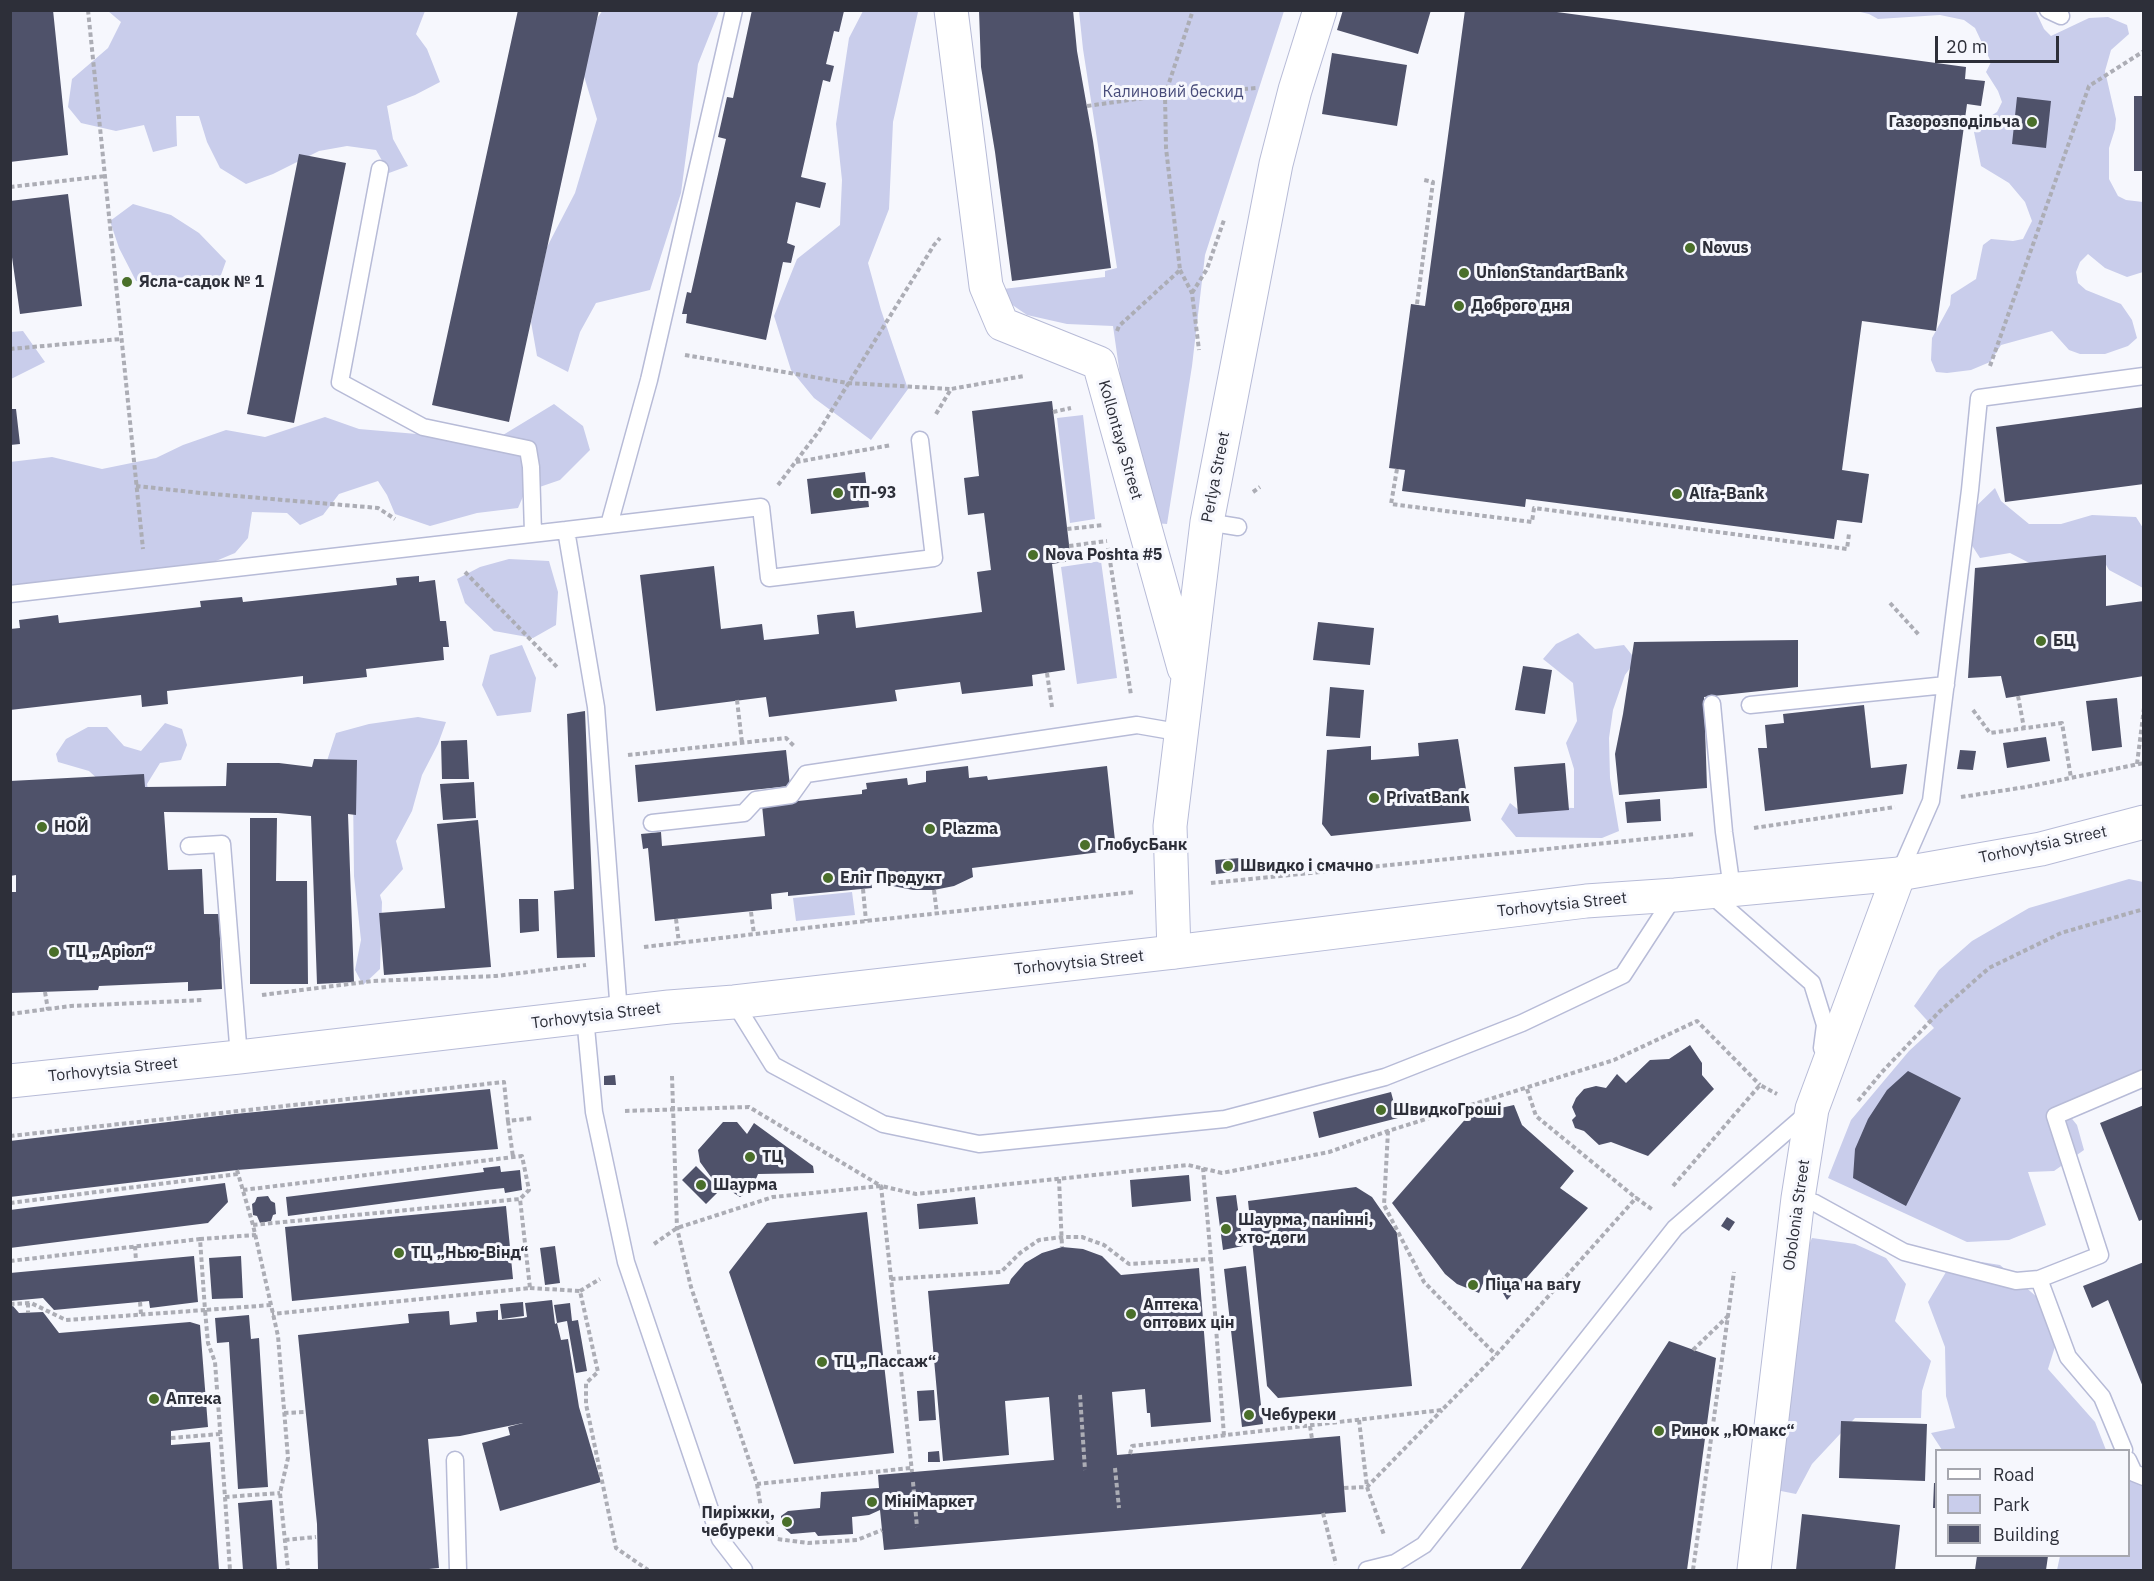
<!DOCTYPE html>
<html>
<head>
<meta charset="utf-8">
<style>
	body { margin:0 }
	#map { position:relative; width:2154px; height:1581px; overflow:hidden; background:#f6f7fd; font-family:"IBM Plex Sans",sans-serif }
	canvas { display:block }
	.frame { position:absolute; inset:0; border:12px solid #2d2f39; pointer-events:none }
	.legend { position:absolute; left:1935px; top:1449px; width:195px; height:108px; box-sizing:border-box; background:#f6f7fd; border:2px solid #a6a7af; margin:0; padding:8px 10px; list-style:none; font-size:18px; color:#2d2f39 }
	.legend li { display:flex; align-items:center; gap:12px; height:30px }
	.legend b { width:30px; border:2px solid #a6a7af }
	.scale { position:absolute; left:1935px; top:36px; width:124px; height:27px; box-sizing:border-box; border:3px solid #2d2f39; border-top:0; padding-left:8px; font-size:18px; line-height:21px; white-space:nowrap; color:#2d2f39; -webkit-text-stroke:4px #f6f7fd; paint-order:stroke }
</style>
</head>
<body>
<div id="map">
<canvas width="2154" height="1581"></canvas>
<div class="frame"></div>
<ul class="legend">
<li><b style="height:8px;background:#fff"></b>Road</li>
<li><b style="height:16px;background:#c9cdeb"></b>Park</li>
<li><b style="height:16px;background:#4f526a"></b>Building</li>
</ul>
<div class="scale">20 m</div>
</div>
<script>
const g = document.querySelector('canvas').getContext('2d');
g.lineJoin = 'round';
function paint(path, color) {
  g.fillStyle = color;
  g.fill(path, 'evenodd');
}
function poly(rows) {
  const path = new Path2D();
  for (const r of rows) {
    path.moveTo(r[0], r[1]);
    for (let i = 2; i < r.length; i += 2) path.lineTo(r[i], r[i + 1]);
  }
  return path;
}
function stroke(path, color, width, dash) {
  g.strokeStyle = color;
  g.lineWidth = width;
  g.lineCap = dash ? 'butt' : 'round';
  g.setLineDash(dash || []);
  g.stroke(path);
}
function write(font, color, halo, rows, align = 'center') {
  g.font = font + ' "IBM Plex Sans",sans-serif';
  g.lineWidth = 6;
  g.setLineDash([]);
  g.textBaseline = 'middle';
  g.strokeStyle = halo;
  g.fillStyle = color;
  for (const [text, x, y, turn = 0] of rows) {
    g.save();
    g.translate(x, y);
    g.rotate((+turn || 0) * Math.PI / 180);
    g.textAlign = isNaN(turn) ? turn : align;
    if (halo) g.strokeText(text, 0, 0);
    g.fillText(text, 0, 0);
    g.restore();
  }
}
const green = poly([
	[603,10,719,11,698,64,681,193,650,290,596,303,580,332,568,372,537,356,531,322,547,247,575,193,597,119,580,63,598,17],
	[108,11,425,11,416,34,427,49,440,82,415,95,387,106,393,139,408,166,389,173,376,150,347,146,319,151,273,174,246,184,220,168,207,142,199,116,176,116,177,146,153,152,144,125,116,131,81,123,68,107,72,79,108,48,121,22],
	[863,11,918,12,893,122,889,209,868,263,881,310,908,389,871,440,814,398,791,370,774,316,797,259,840,225,842,180,836,124,849,38],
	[1079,11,1284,11,1205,255,1192,366,1167,524,1141,522,1113,326,1067,324,1027,315,1011,304,1003,289,1105,277,1105,271,1117,268,1083,49],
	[1856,11,2030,11,2036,12,2044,29,2051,36,2089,18,2108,17,2127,25,2129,34,2111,50,2105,71,2116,119,2115,129,2109,148,2109,179,2118,196,2126,200,2143,202,2143,272,2127,277,2105,268,2088,254,2080,262,2076,272,2078,283,2086,290,2121,304,2132,320,2137,338,2128,346,2105,354,2080,354,2069,350,2052,331,2001,345,1990,362,1971,370,1947,373,1936,372,1931,360,1932,338,1950,305,1951,295,1976,279,1983,245,1991,239,2013,241,2023,239,2032,221,2025,202,2009,183,1981,166,1974,132,1980,123,1997,112,2002,102,1998,91,1986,72,1991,62,1975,28,1964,20,1940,15,1878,19,1869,14],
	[133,204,171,215,199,233,226,261,216,289,136,281,119,248,110,221],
	[23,331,45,362,11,379,11,332],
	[554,404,583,426,590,450,560,480,525,492,518,508,477,513,430,526,395,514,387,495,378,481,339,494,323,515,300,525,287,513,252,512,248,538,235,553,204,566,11,587,10,462,52,457,102,469,156,458,183,445,226,430,265,437,325,417,359,429,463,438,503,435],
	[1083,415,1095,519,1070,523,1057,418],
	[1995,488,2001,501,2029,524,2061,524,2092,515,2136,517,2143,528,2143,588,2109,570,2101,556,2045,571,2010,553,1980,558,1964,533,1969,513],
	[509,559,549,561,558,592,556,625,533,638,494,631,465,603,457,579,480,567],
	[1101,561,1117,678,1077,684,1061,567],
	[1578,633,1595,649,1624,645,1636,660,1625,675,1613,710,1609,738,1610,778,1619,831,1602,838,1516,837,1501,819,1510,803,1521,812,1540,807,1574,808,1574,769,1566,743,1577,721,1573,683,1543,659,1556,644],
	[522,645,536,678,531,712,497,716,482,685,490,655],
	[418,717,446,722,438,744,422,775,412,811,396,841,403,869,380,895,382,902,380,969,363,985,355,970,361,940,354,876,353,791,325,767,336,733,369,724],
	[165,723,182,729,187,745,181,760,160,763,147,784,156,833,89,771,58,762,56,754,66,739,88,727,107,727,124,746,141,751],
	[2129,879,2143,882,2143,1079,2065,1110,2077,1125,2084,1150,2054,1171,2028,1172,2046,1225,2009,1240,1967,1242,1828,1178,1851,1120,1909,1051,1934,1028,1914,1006,1939,970,1972,941,2029,908],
	[852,892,855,915,796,921,793,898],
	[1812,1238,1855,1244,1886,1258,1906,1284,1895,1321,1931,1361,1922,1391,1921,1418,1855,1418,1812,1464,1796,1494,1766,1488,1792,1283],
	[1975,1261,2000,1265,2038,1298,2058,1337,2048,1369,2095,1422,2106,1450,1942,1450,1931,1433,1955,1428,1946,1396,1945,1347,1928,1302,1946,1272],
	[2129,1469,2143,1477,2143,1570,2057,1570,2060,1556,2128,1556]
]);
const building = poly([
	[10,10,53,10,68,155,10,162],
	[518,10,599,10,509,422,432,405],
	[752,10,844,11,839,32,834,31,826,64,834,66,830,82,823,80,801,177,826,183,820,208,796,202,787,243,795,246,791,263,783,262,766,340,686,323,687,314,682,314,687,292,691,293,726,139,718,137,727,97,733,98],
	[979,10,1073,10,1077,51,1093,141,1111,268,1012,281,995,152,981,67],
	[1343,10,1431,10,1418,54,1337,30],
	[1465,10,1542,10,1966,67,1965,79,1985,81,1981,106,1967,104,1936,331,1862,321,1842,470,1869,474,1862,523,1837,520,1834,539,1526,499,1525,507,1402,491,1405,470,1389,468,1411,304,1425,306],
	[1332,53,1407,65,1397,126,1322,114],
	[2134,96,2144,96,2144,171,2134,171],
	[2017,97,2051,101,2046,148,2012,144],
	[299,154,346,163,294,423,247,414],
	[68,194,82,306,20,314,10,243,10,201],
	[1052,401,1071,561,1052,564,1065,670,1032,675,1033,686,962,694,960,682,895,690,897,701,769,717,766,697,656,711,640,575,714,566,721,629,762,624,764,640,819,634,817,615,834,613,854,611,856,628,982,612,977,572,991,570,984,513,968,515,964,478,979,476,972,411],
	[2144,407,2144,484,2005,502,1996,427],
	[10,409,16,409,20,444,10,445],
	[865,472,869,507,811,514,807,479],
	[2106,555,2106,606,2144,601,2144,676,2006,698,2001,676,1968,678,1975,568],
	[419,576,419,582,435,580,440,621,446,621,449,647,443,647,444,660,366,669,367,677,303,684,303,676,167,691,168,704,142,707,141,695,10,710,10,629,20,628,19,620,58,615,59,623,201,607,200,601,242,597,243,602,380,587,397,585,396,578],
	[1318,622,1374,628,1370,665,1313,660],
	[1798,640,1798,687,1704,697,1707,788,1619,795,1615,754,1623,714,1634,642],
	[1523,666,1552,670,1545,714,1515,710],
	[1330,687,1364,690,1360,738,1326,736],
	[2117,698,2122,747,2092,751,2086,701],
	[1864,705,1871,768,1907,764,1903,794,1765,811,1758,748,1767,748,1765,725,1784,723,1783,714],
	[585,711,595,957,557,958,554,891,574,889,567,714],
	[2046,737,2050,761,2007,768,2003,743],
	[1458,739,1471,821,1331,836,1322,824,1327,750,1371,746,1371,760,1419,756,1418,743],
	[467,740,469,779,442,779,441,741],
	[786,750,790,786,638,802,635,765],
	[1960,750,1976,751,1973,770,1957,769],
	[314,759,357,760,356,815,348,814,354,982,317,984,311,816,278,813,164,812,168,870,202,869,204,914,219,914,222,989,188,991,188,982,99,986,98,990,10,993,10,892,16,892,16,875,10,876,10,781,144,774,145,787,226,786,227,763,279,763,312,767],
	[1565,763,1569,810,1518,814,1514,767],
	[968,766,969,778,987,776,988,780,1107,766,1116,850,972,868,973,877,954,886,934,890,913,890,893,886,892,877,871,878,872,888,788,896,788,892,771,894,772,909,655,921,648,848,643,849,641,834,661,832,662,846,765,836,762,805,862,794,862,790,867,789,866,783,907,778,908,785,926,782,926,771],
	[474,782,476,818,443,820,440,784],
	[1660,799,1661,821,1627,823,1625,802],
	[250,818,277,818,276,881,307,881,308,984,250,984],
	[478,820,491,967,384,975,379,913,445,908,437,824],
	[1240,858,1241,871,1216,874,1215,860],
	[519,899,538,899,539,931,520,933],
	[1690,1045,1702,1063,1702,1075,1714,1089,1648,1156,1611,1142,1599,1145,1584,1131,1575,1128,1572,1120,1576,1116,1572,1107,1576,1098,1584,1089,1596,1086,1606,1088,1617,1074,1626,1083,1650,1060,1669,1059],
	[1908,1071,1961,1098,1906,1206,1853,1178,1855,1149,1868,1119,1887,1090],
	[615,1075,616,1085,604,1085,604,1076],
	[490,1089,498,1149,237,1170,10,1197,10,1141,235,1114],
	[1391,1092,1398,1118,1319,1138,1313,1112],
	[1514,1105,1522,1125,1574,1171,1560,1188,1588,1208,1507,1300,1489,1269,1479,1293,1457,1284,1445,1274,1392,1203,1469,1115],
	[2144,1105,2144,1219,2139,1221,2100,1123],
	[723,1122,737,1122,747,1134,754,1123,813,1166,814,1173,758,1174,752,1189,740,1197,729,1190,719,1188,700,1162,698,1150],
	[500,1166,501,1172,520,1170,522,1190,505,1193,504,1188,485,1190,288,1216,286,1197,484,1172,483,1168],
	[696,1166,720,1190,706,1204,682,1180],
	[1189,1175,1191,1201,1132,1207,1130,1180],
	[225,1183,228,1202,208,1223,10,1248,10,1210],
	[1356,1187,1372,1197,1397,1233,1412,1386,1278,1398,1267,1386,1248,1201],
	[1236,1195,1243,1246,1223,1250,1216,1197],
	[268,1196,271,1201,275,1203,276,1214,273,1215,271,1221,260,1223,257,1216,253,1215,252,1204,255,1202,257,1197],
	[975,1197,978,1224,919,1229,917,1204],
	[506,1206,513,1279,292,1301,285,1227],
	[867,1212,894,1453,794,1464,729,1272,767,1223],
	[1727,1217,1735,1222,1729,1231,1721,1226],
	[555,1246,560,1283,545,1285,540,1248],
	[1062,1247,1083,1249,1102,1256,1121,1275,1199,1268,1211,1422,1151,1427,1150,1413,1147,1413,1145,1389,1112,1392,1117,1455,1340,1436,1346,1512,884,1550,880,1510,869,1515,852,1517,853,1534,818,1536,815,1532,791,1534,781,1525,781,1516,788,1511,820,1508,821,1492,879,1488,878,1475,1054,1460,1049,1397,1005,1401,1009,1455,943,1461,928,1291,1009,1284,1011,1279,1025,1263,1042,1253],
	[194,1256,198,1302,150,1308,149,1301,54,1310,43,1298,10,1301,10,1273],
	[241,1256,243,1298,212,1299,209,1258],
	[2144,1262,2144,1387,2143,1387,2108,1300,2092,1308,2083,1286],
	[1246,1266,1263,1424,1242,1427,1224,1269],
	[552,1300,555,1324,557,1323,554,1305,570,1303,572,1321,578,1320,587,1371,576,1373,567,1321,557,1323,561,1340,568,1339,579,1407,601,1482,500,1511,482,1443,510,1435,508,1427,523,1423,460,1436,428,1439,439,1568,429,1569,430,1570,318,1570,317,1524,298,1335,409,1323,408,1314,449,1311,450,1325,477,1322,476,1312,498,1310,498,1320,523,1318,527,1317,525,1303],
	[523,1302,524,1316,502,1319,500,1304],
	[13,1306,19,1313,43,1312,59,1333,190,1322,200,1325,208,1427,171,1431,171,1445,210,1442,219,1570,10,1570,10,1307],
	[249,1315,251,1339,259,1338,268,1487,238,1489,229,1342,217,1343,215,1318],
	[1669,1341,1716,1358,1687,1570,1520,1570],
	[934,1390,936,1420,919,1421,917,1391],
	[1841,1421,1927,1424,1925,1481,1839,1478],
	[939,1451,940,1462,928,1462,928,1452],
	[1934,1483,1936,1483,1936,1508,1933,1508],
	[272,1500,277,1570,243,1570,238,1503],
	[1802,1514,1900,1525,1895,1570,1796,1570],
	[1977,1556,2048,1556,2046,1570,1975,1570]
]);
const path = poly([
	[88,10,143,549],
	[1087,106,1165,95,1257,88],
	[10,187,105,176],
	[1180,270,1192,293,1199,350],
	[1192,293,1207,269,1224,220],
	[1417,304,1433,182,1424,180],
	[1117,331,1119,326,1180,270,1166,148,1165,95,1193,10],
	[10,349,121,339],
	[685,355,848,383,951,389],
	[1990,366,2089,86,2144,51],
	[1053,412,1071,408],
	[936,414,951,389,1024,376],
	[796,462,892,445],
	[1397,469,1391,504,1532,522,1534,508,1847,549,1849,534],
	[778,485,819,431,934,245,940,238],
	[136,486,201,493,378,508,395,519],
	[1253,492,1260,487],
	[1067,529,1104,525],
	[1069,546,1107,541],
	[1108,548,1131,695],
	[465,572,558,668],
	[1890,603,1920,636],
	[1047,673,1052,707],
	[2018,696,2024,728],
	[737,700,742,743],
	[1973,710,1990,733,2062,723,2071,778],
	[628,755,786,738,795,747],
	[2137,764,2144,708],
	[1961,797,2026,787,2144,763],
	[1754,828,1895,807],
	[1211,883,1696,834],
	[863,889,866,921],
	[934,890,937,914],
	[751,912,754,934],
	[676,919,679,943],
	[644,947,866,921,1135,892],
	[45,992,48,1010],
	[262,995,373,981,496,976,586,965],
	[10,1014,71,1006,204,1000],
	[672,1076,677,1228,691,1287,757,1484,911,1468],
	[1527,1089,1536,1116,1636,1198],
	[1858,1101,1882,1072,1940,1011,1989,968,2061,933,2144,909],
	[625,1111,749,1107,881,1186,912,1472],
	[508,1121,513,1157],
	[1388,1131,1384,1205,1424,1282,1496,1355],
	[10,1136,504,1082,508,1121,534,1118],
	[237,1170,253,1225,278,1336,288,1458,280,1493,288,1570],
	[1059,1179,1062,1247],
	[1673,1186,1760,1085,1777,1094],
	[243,1190,522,1156,529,1190,520,1199],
	[10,1203,238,1174],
	[253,1225,520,1199,530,1288,272,1314],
	[654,1244,677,1228,773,1197,881,1186,916,1194,1188,1165,1222,1173,1329,1152,1388,1131,1614,1060,1697,1021,1760,1085],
	[135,1246,136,1261],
	[1211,1259,1224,1436],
	[10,1261,200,1239],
	[891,1279,1001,1272,1020,1253,1039,1240,1062,1237,1082,1237,1104,1245,1129,1264,1211,1259,1203,1168],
	[530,1288,580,1291,598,1372,586,1383,586,1404,616,1548,648,1570],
	[580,1291,600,1279],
	[140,1302,141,1314],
	[28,1303,28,1313],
	[10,1304,31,1303,66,1320,205,1310,200,1239,256,1235],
	[271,1305,205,1310,208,1343,215,1362,225,1497,280,1493],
	[1693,1350,1729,1315],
	[1080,1395,1085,1470],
	[284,1413,306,1412],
	[1359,1420,1367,1487,1384,1535],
	[1310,1426,1312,1439],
	[171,1438,220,1434],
	[1130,1454,1132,1446,1442,1410,1496,1355,1636,1198,1653,1210],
	[1115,1468,1119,1508],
	[913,1482,917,1527],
	[757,1484,761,1508,777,1539,808,1543,857,1540,882,1530],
	[1344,1488,1367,1487,1442,1410],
	[225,1497,230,1570],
	[1323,1513,1336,1564],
	[285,1540,316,1537],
	[1693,1570,1734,1272]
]);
const lane = poly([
	[2048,10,2061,16],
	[380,169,340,382,423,427,528,449,531,467,533,533],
	[1207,522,1238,527],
	[609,525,649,380,734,10],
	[566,530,761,507,769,578,934,558,920,440],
	[10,594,566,530,596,707,619,1013],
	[1712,704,1724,832,1732,889],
	[1750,705,1946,685],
	[652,823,744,813,756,800,791,795,806,774,1137,725,1183,733],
	[189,846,222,844,239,1057],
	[1899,874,1931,801,1970,490,1979,398,2144,376],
	[1708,892,1812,983,1825,1025,1822,1048],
	[734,1002,773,1065,883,1124,979,1144,1225,1119,1385,1077,1522,1023,1623,975,1675,895],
	[585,1017,594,1112,626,1262,720,1539,744,1570],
	[1798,1198,1815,1203,1904,1252,2016,1281,2039,1279,2068,1357,2102,1397,2124,1450],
	[2039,1279,2100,1255,2055,1116,2144,1078],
	[455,1460,458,1570],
	[2128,1460,2134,1473,2144,1477],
	[1367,1570,1395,1563,1424,1545,1675,1228,1810,1111]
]);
const street = poly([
	[951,10,986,286,1002,324,1099,363,1184,668],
	[1174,952,1170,826,1207,522,1276,164,1295,90,1320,10],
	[1754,1570,1798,1198,1812,1109,1899,874]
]);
const secondary = poly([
	[10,1081,239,1057,669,1007,734,1002,1174,952,1586,901,1675,895,1899,874,2041,849,2144,822]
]);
const markers = [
	[2032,122,6,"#4a6f2a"],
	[1690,248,6,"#4a6f2a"],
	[1464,273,6,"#4a6f2a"],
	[127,282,6,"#4a6f2a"],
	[1459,306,6,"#4a6f2a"],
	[838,493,6,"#4a6f2a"],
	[1677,494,6,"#4a6f2a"],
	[1033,555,6,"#4a6f2a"],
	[2041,641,6,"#4a6f2a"],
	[1374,798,6,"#4a6f2a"],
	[42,827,6,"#4a6f2a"],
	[930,829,6,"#4a6f2a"],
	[1085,845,6,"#4a6f2a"],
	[1228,866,6,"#4a6f2a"],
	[828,878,6,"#4a6f2a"],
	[54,952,6,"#4a6f2a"],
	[1381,1110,6,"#4a6f2a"],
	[750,1157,6,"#4a6f2a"],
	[701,1185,6,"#4a6f2a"],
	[1226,1229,6,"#4a6f2a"],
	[399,1253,6,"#4a6f2a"],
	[1473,1285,6,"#4a6f2a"],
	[1131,1314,6,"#4a6f2a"],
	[822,1362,6,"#4a6f2a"],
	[154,1399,6,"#4a6f2a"],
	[1249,1415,6,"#4a6f2a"],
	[1659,1431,6,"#4a6f2a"],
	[872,1502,6,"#4a6f2a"],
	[787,1522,6,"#4a6f2a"]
];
const parkNames = [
	["Калиновий бескид",1173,92]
];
const poiNames = [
	["Газорозподільча",2020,122,"right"],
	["Novus",1702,248],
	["UnionStandartBank",1476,273],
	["Ясла-садок № 1",139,282],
	["Доброго дня",1471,306],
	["ТП-93",850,493],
	["Alfa-Bank",1689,494],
	["Nova Poshta #5",1045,555],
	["БЦ",2053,641],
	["PrivatBank",1386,798],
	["НОЙ",54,827],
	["Plazma",942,829],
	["ГлобусБанк",1097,845],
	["Швидко і смачно",1240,866],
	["Еліт Продукт",840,878],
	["ТЦ „Аріол“",66,952],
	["ШвидкоГроші",1393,1110],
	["ТЦ",762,1157],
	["Шаурма",713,1185],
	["Шаурма, панінні,",1238,1220],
	["хто-доги",1238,1238],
	["ТЦ „Нью-Вінд“",411,1253],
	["Піца на вагу",1485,1285],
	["Аптека",1143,1305],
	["оптових цін",1143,1323],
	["ТЦ „Пассаж“",834,1362],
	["Аптека",166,1399],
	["Чебуреки",1261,1415],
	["Ринок „Юмакс“",1671,1431],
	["МініМаркет",884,1502],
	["Пиріжки,",775,1513,"right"],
	["чебуреки",775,1531,"right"]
];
const streetNames = [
	["Kollontaya Street",1120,440,74],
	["Perlya Street",1216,477,-79],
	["Torhovytsia Street",2043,845,-12],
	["Torhovytsia Street",1562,905,-6],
	["Torhovytsia Street",1079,963,-6],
	["Torhovytsia Street",596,1016,-7],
	["Torhovytsia Street",113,1070,-6],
	["Obolonia Street",1797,1215,-82]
];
paint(green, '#c9cdeb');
paint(building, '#4f526a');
stroke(lane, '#b7bbd7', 19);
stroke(street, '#b7bbd7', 35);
stroke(secondary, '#b7bbd7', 35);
stroke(path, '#acadb5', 4, [4.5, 3]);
stroke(lane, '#fff', 16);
stroke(street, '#fff', 33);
stroke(secondary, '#fff', 33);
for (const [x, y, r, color] of markers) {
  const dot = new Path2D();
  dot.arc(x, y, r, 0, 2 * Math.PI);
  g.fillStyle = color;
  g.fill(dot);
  stroke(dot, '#f6f7fd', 2);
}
write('16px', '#484c7a', '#f6f7fd', parkNames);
write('bold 16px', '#2d2f39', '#f6f7fd', poiNames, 'left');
write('16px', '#2d2f39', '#f6f7fd', streetNames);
</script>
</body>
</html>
